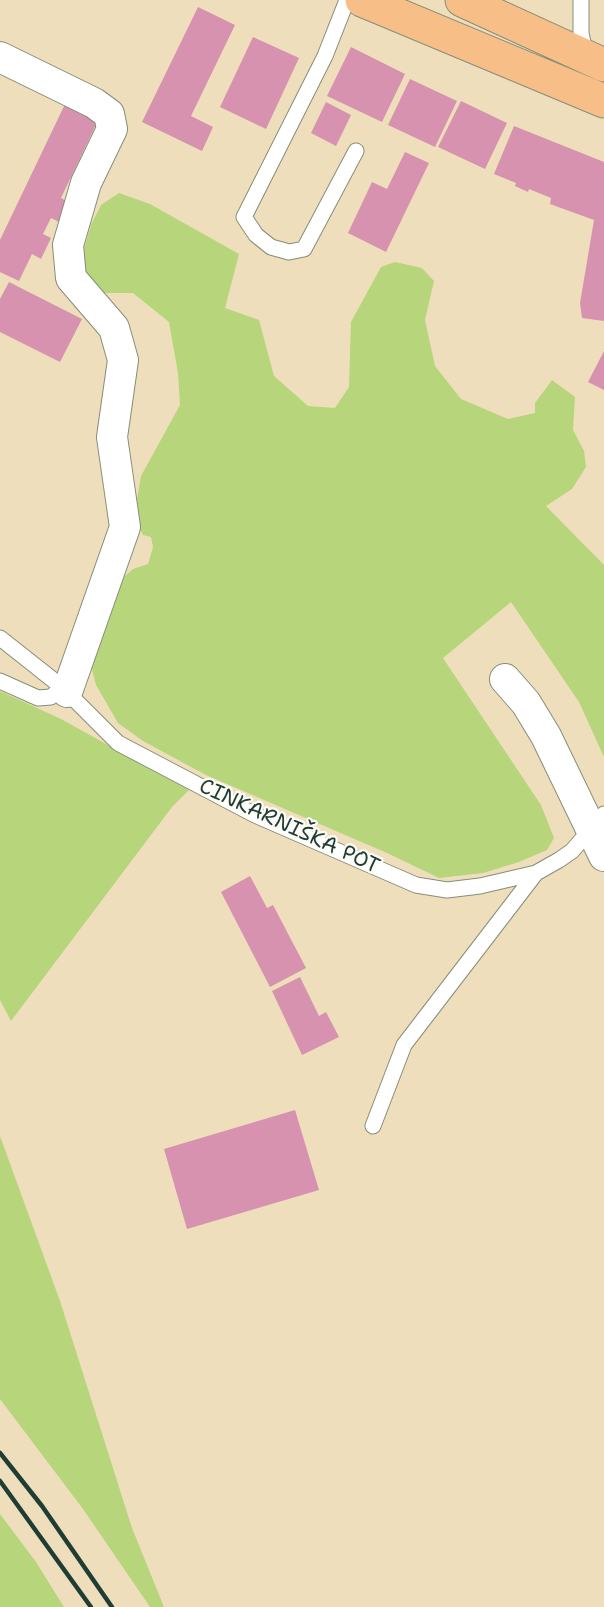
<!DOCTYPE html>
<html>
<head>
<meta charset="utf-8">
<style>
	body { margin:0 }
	canvas { display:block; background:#eedebc }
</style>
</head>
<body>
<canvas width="604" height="1607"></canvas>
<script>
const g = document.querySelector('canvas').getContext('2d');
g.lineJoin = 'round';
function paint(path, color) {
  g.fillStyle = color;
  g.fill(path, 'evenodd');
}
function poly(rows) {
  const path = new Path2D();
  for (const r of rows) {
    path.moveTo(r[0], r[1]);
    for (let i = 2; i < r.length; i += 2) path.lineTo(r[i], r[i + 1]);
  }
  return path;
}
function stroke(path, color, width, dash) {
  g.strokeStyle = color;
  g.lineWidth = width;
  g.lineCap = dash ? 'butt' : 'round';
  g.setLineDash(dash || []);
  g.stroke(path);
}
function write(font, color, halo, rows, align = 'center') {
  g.font = font + ' "Shantell Sans",sans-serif';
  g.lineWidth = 4.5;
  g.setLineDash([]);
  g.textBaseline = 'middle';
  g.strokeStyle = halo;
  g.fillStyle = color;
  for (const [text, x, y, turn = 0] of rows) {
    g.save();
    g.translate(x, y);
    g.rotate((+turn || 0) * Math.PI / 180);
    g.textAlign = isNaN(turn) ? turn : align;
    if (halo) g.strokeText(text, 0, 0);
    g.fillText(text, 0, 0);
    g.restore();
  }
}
const green = poly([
	[119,193,150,204,239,254,225,308,259,320,274,376,308,406,335,408,349,387,351,322,381,267,395,262,422,268,434,281,425,320,435,366,461,399,508,419,535,413,535,403,552,380,575,397,573,430,584,451,586,467,572,489,546,506,604,565,604,757,579,702,511,602,443,658,541,805,554,838,547,850,519,862,483,873,439,878,387,853,206,775,143,741,118,723,96,685,89,658,119,581,133,569,148,564,153,547,151,537,143,535,134,517,141,476,180,405,178,373,169,322,133,293,103,293,89,285,80,262,91,225,101,205],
	[0,691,61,719,189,790,172,807,11,1021,0,1000],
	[0,1136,60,1301,132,1528,164,1607,150,1607,83,1509,0,1399],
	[0,1514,36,1562,64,1607,0,1607]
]);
const building = poly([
	[198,7,235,25,191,116,213,127,202,151,142,122],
	[253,37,299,58,266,129,220,107],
	[351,47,405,74,382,122,327,96],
	[410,79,457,101,435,147,388,125],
	[461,101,507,123,485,169,438,147],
	[66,102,99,118,61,198,68,202,59,222,51,218,43,234,51,238,41,259,32,254,19,281,0,272,0,240],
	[326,102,351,115,336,146,311,133],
	[514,126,604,162,604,321,582,318,580,303,594,220,550,204,551,198,529,189,528,192,515,186,516,183,494,174],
	[405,152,429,163,386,252,348,233,372,182,387,189],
	[9,282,82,319,60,362,0,332,0,299],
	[604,351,604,390,588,382],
	[250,876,267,908,273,905,306,968,270,987,221,892],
	[300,977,319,1016,326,1012,339,1037,302,1055,272,991],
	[295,1110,319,1190,187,1229,164,1149]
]);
const lane = poly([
	[347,0,325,56,244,217,256,235,271,247,289,252,304,249,356,151],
	[581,0,581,33,586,56],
	[0,638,62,687,118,743,255,815,416,885,447,890,480,886,536,873],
	[0,681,38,698,51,697,62,687],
	[373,1126,404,1045,536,873,559,860,572,851,604,814]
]);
const street = poly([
	[0,57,94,103,109,114,112,129,86,183,68,245,71,278,114,328,123,360,112,437,125,527,67,692],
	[505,679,526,703,546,736,604,856]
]);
const primary = poly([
	[362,0,604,101],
	[462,0,604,65]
]);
const rail = poly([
	[0,1453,42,1506,112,1607],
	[0,1481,91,1607]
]);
const streetNames = [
	["CINKARNIŠKA POT",289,827,25]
];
paint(green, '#b7d57b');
paint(building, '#d692ae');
stroke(lane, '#868e78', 17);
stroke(street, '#868e78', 32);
stroke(primary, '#868e78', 35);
stroke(lane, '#fff', 15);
stroke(street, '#fff', 30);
stroke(primary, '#f7be87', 33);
stroke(rail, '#1f3d34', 4.5);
write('21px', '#1f3d34', '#fdfcf7', streetNames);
</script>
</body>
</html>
